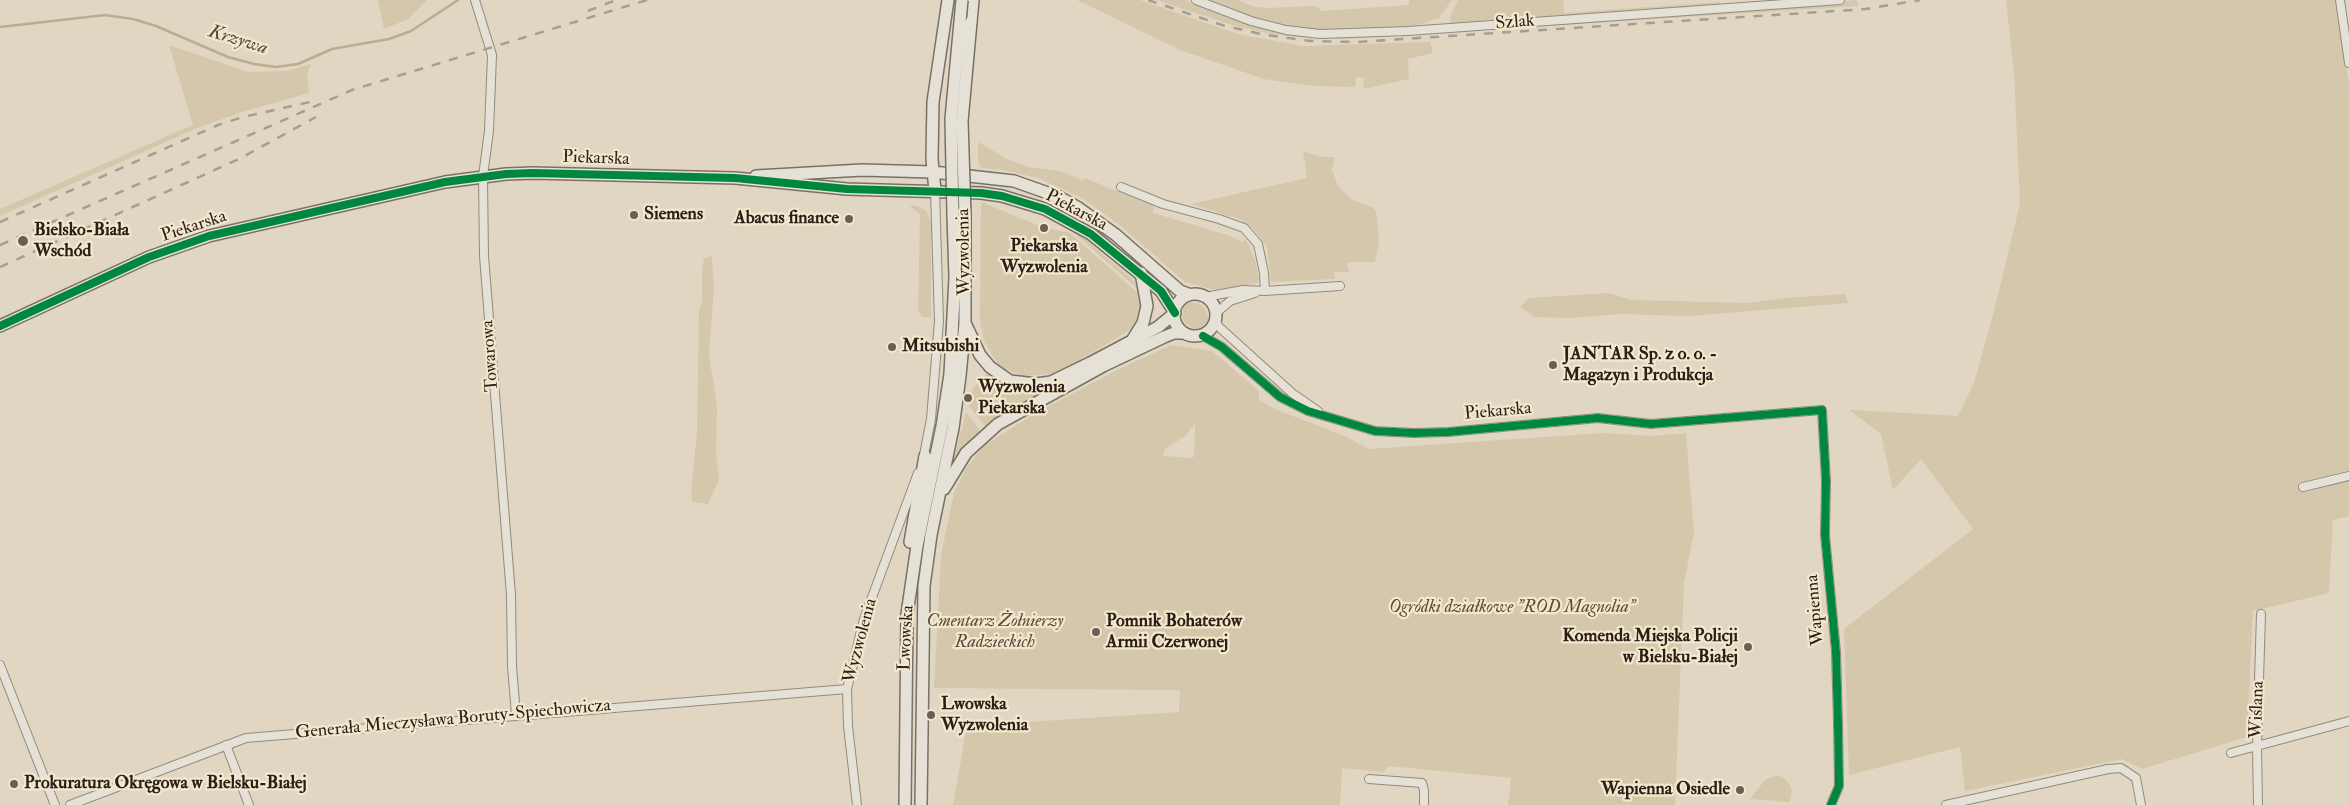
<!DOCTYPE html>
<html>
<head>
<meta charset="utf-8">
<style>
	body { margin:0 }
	canvas { display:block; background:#e0d6c1 }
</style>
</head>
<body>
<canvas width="2349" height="805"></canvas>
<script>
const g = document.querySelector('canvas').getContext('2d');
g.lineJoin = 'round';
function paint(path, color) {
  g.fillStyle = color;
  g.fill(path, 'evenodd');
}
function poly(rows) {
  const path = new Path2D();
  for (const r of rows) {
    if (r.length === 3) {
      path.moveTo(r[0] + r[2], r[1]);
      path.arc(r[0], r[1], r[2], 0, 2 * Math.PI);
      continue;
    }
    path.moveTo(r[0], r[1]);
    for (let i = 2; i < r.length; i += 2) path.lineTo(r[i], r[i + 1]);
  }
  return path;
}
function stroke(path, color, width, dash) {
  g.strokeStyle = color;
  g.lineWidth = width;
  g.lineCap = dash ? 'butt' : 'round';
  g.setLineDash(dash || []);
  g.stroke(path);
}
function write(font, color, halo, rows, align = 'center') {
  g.font = font + ' "IM FELL Double Pica",serif';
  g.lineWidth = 4.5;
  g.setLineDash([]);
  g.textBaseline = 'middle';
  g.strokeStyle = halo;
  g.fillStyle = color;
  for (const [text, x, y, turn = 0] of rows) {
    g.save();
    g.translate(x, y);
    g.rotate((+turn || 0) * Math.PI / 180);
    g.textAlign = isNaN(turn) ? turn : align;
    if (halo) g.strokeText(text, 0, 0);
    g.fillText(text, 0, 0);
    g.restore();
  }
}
const green = poly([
	[378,0,427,0,408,19,384,29],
	[1077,0,1140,0,1238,34,1303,46,1430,42,1433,53,1408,59,1409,79,1363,89,1364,78,1356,77,1355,87,1314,86,1264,79,1180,50],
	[1156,0,1187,0,1202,8,1279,33,1322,38,1655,18,1857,0,1858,6,1344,39,1295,37,1272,34,1235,26],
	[1205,0,1237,0,1252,6,1267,8,1315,6,1322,11,1409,5,1409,0,1452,0,1439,18,1411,27,1309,31,1270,24],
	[1458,0,1563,0,1564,13,1720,2,1721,6,1453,24,1450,21,1450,17],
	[2006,0,2335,0,2349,84,2349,516,2333,520,2329,593,2253,611,2247,737,2142,769,2122,759,1965,791,1960,747,1849,775,1844,629,1973,529,1921,459,1893,490,1881,434,1849,410,1958,416,1974,383,1994,311,2020,204,2014,73],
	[169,45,248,72,286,71,311,64,307,76,309,93,242,112,195,129,0,216,0,209,193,125],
	[978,142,1007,159,1029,167,1060,171,1084,181,1085,178,1131,197,1154,206,1153,213,1231,236,1242,242,1246,239,1256,263,1259,280,1258,283,1215,290,1185,282,1122,227,1082,198,1038,178,1003,170,982,168,978,163],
	[1303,151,1321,157,1335,157,1332,170,1338,186,1352,200,1372,207,1376,211,1379,241,1375,262,1350,262,1347,264,1349,272,1334,272,1335,279,1271,282,1267,246,1255,231,1242,220,1191,204,1307,178],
	[981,202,1040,226,1040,229,1047,231,1048,228,1070,233,1139,294,1141,311,1133,328,1062,371,1052,374,1023,376,1005,369,998,364,984,341,980,320],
	[909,205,917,206,926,211,931,221,931,317,922,317,918,311,920,214],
	[1074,233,1084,238,1133,280,1140,291],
	[712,256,714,287,709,355,717,406,716,452,719,480,708,504,693,502,691,494,697,432,699,312,702,301,702,271,704,258],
	[1608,293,1632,300,1749,303,1785,298,1845,294,1848,303,1690,316,1620,314,1570,318,1534,317,1520,307,1529,298],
	[1189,303,1197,303,1203,306,1208,316,1209,324,1195,329,1186,324,1183,320,1183,306],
	[1171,345,1212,351,1259,391,1259,400,1277,410,1345,436,1369,449,1603,433,1652,436,1686,433,1694,533,1684,583,1675,805,1508,805,1511,778,1389,766,1384,772,1342,768,1340,805,953,805,967,726,1179,712,1180,691,1176,690,934,688,941,555,954,493,965,469,985,445,1034,414,1113,372],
	[1195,423,1194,456,1192,458,1163,456,1165,449,1185,436],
	[988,373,1006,385,1021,389,1055,386,986,427,969,406,974,396,971,394,972,389],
	[966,412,980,430,961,450,953,463],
	[1777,775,1784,778,1790,785,1792,791,1790,802,1750,799,1765,780]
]);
const stream = poly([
	[0,27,105,15,133,19,156,26,228,57,254,64,276,67,298,64,332,49,389,39,411,31,458,0]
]);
const street = poly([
	[475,0,492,55,489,131,483,176,484,256,511,595,512,666,516,715],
	[1196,0,1251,21,1286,30,1320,34,1408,31,1840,0],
	[2340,0,2349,63],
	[1121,187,1163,204,1219,219,1244,228,1258,244,1264,273,1265,291],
	[1205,297,1243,290,1265,291,1340,286],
	[1215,314,1230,301,1255,293],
	[1215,319,1219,327,1292,393,1318,411],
	[1203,336,1222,347,1280,397,1308,411,1375,431,1414,433,1448,432,1598,418,1651,424,1822,410,1826,481,1825,535,1836,652,1838,723,1839,786,1831,805],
	[923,460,931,419,939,321,935,191],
	[2303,487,2349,476],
	[0,665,55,805],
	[226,745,249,805],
	[2231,753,2349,721],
	[1369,779,1422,783,1424,790,1424,805],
	[70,805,246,738,847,689],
	[857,805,848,726,847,689,864,619,918,473],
	[1946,805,2108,769,2121,768,2136,778,2141,805],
	[2258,805,2257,746,2261,614]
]);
const secondary = poly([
	[971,22,973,0],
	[756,176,862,170,933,172,1014,181,1059,197,1077,207,1116,235,1180,291,1188,294],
	[935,191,932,159,933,102,948,0],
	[1195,315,21],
	[966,325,980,355,990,367,1010,381,1036,384,1051,382,1090,363,1158,327,1175,313],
	[0,326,149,257,209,236,445,182,506,174,533,173,735,178,847,189,981,193,1002,196,1045,209,1091,234,1161,291,1175,313],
	[1133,339,1143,323,1147,306,1141,273],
	[944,489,966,453,998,424,1103,366,1164,337,1174,333,1183,333],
	[910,542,925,456],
	[905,805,907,614,917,546,942,426,950,374,955,277,953,215],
	[921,805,924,586,931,535,953,428,960,376,965,323,965,215]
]);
const rail = poly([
	[1148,0,1225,26,1266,35,1311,41,1357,42,1866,9,1920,0],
	[588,11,616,0],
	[0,222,218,125,243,117,310,102],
	[0,245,352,90,647,0],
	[0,267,239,159,316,117]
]);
const secondaryBridge = poly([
	[953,215,951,119,962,0],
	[965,215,962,121,971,22]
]);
const cycleway = poly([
	[0,326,149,257,209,236,445,182,506,174,533,173,735,178,847,189,981,193,1002,196,1045,209,1091,234,1161,291,1175,313],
	[1203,336,1222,347,1280,397,1308,411,1375,431,1414,433,1448,432,1598,418,1651,424,1822,410,1826,481,1825,535,1836,652,1838,723,1839,786,1831,805]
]);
const markers = [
	[634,215,5,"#695f52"],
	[849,219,5,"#695f52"],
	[1044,228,5,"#695f52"],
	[23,241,6,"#695f52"],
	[892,347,5,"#695f52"],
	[1553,365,5,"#695f52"],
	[968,398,5,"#695f52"],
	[1096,632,5,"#695f52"],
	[1748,647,5,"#695f52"],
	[931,715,5,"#695f52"],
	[14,784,5,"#695f52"],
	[1740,790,5,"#695f52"]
];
const streetNames = [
	["Szlak",1515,23,-5],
	["Piekarska",596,159,2],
	["Piekarska",1076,211,28],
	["Piekarska",194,227,-18],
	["Wyzwolenia",965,252,-91],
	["Towarowa",491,356,-94],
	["Piekarska",1498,412,-5],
	["Wapienna",1816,610,-95],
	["Lwowska",907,638,-87],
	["Wyzwolenia",861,641,-75],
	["Wiślana",2258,710,-88],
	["Generała Mieczysława Boruty-Spiechowicza",453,720,-5]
];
const poiNames = [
	["Siemens",644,215],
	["Abacus finance",839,219,"right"],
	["Bielsko-Biała",34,231],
	["Wschód",34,252],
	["Piekarska",1044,247,"center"],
	["Wyzwolenia",1044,268,"center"],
	["Mitsubishi",902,347],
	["JANTAR Sp. z o. o. -",1563,355],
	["Magazyn i Produkcja",1563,376],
	["Wyzwolenia",978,388],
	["Piekarska",978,409],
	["Pomnik Bohaterów",1106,622],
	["Armii Czerwonej",1106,643],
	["Komenda Miejska Policji",1738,637,"right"],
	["w Bielsku-Białej",1738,658,"right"],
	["Lwowska",941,705],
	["Wyzwolenia",941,726],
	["Prokuratura Okręgowa w Bielsku-Białej",24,784],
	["Wapienna Osiedle",1730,790,"right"]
];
const parkNames = [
	["Ogródki działkowe \"ROD Magnolia\"",1512,608],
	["Cmentarz Żołnierzy",995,622],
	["Radzieckich",995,643]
];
const waterNames = [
	["Krzywa",238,41,17]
];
paint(green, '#d5c7ab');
stroke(stream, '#baad92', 2.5);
stroke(street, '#918b7e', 10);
stroke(secondary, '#787166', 14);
stroke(street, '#e6e1d6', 8);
stroke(secondary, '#e6e1d6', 11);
stroke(rail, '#a39f96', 2.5, [9, 9]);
stroke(secondaryBridge, '#787166', 14, []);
stroke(secondaryBridge, '#e6e1d6', 11);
stroke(cycleway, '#00873e', 8);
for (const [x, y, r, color] of markers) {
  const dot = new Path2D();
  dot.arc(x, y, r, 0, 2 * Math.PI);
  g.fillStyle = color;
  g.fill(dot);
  stroke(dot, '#f3e8ce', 2);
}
write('18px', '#291f16', '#f3e8ce', streetNames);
write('bold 18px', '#291f16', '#f3e8ce', poiNames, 'left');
write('italic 18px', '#5a4e3d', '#f3e8ce', parkNames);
write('italic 19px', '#564a3a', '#f3e8ce', waterNames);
</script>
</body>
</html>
